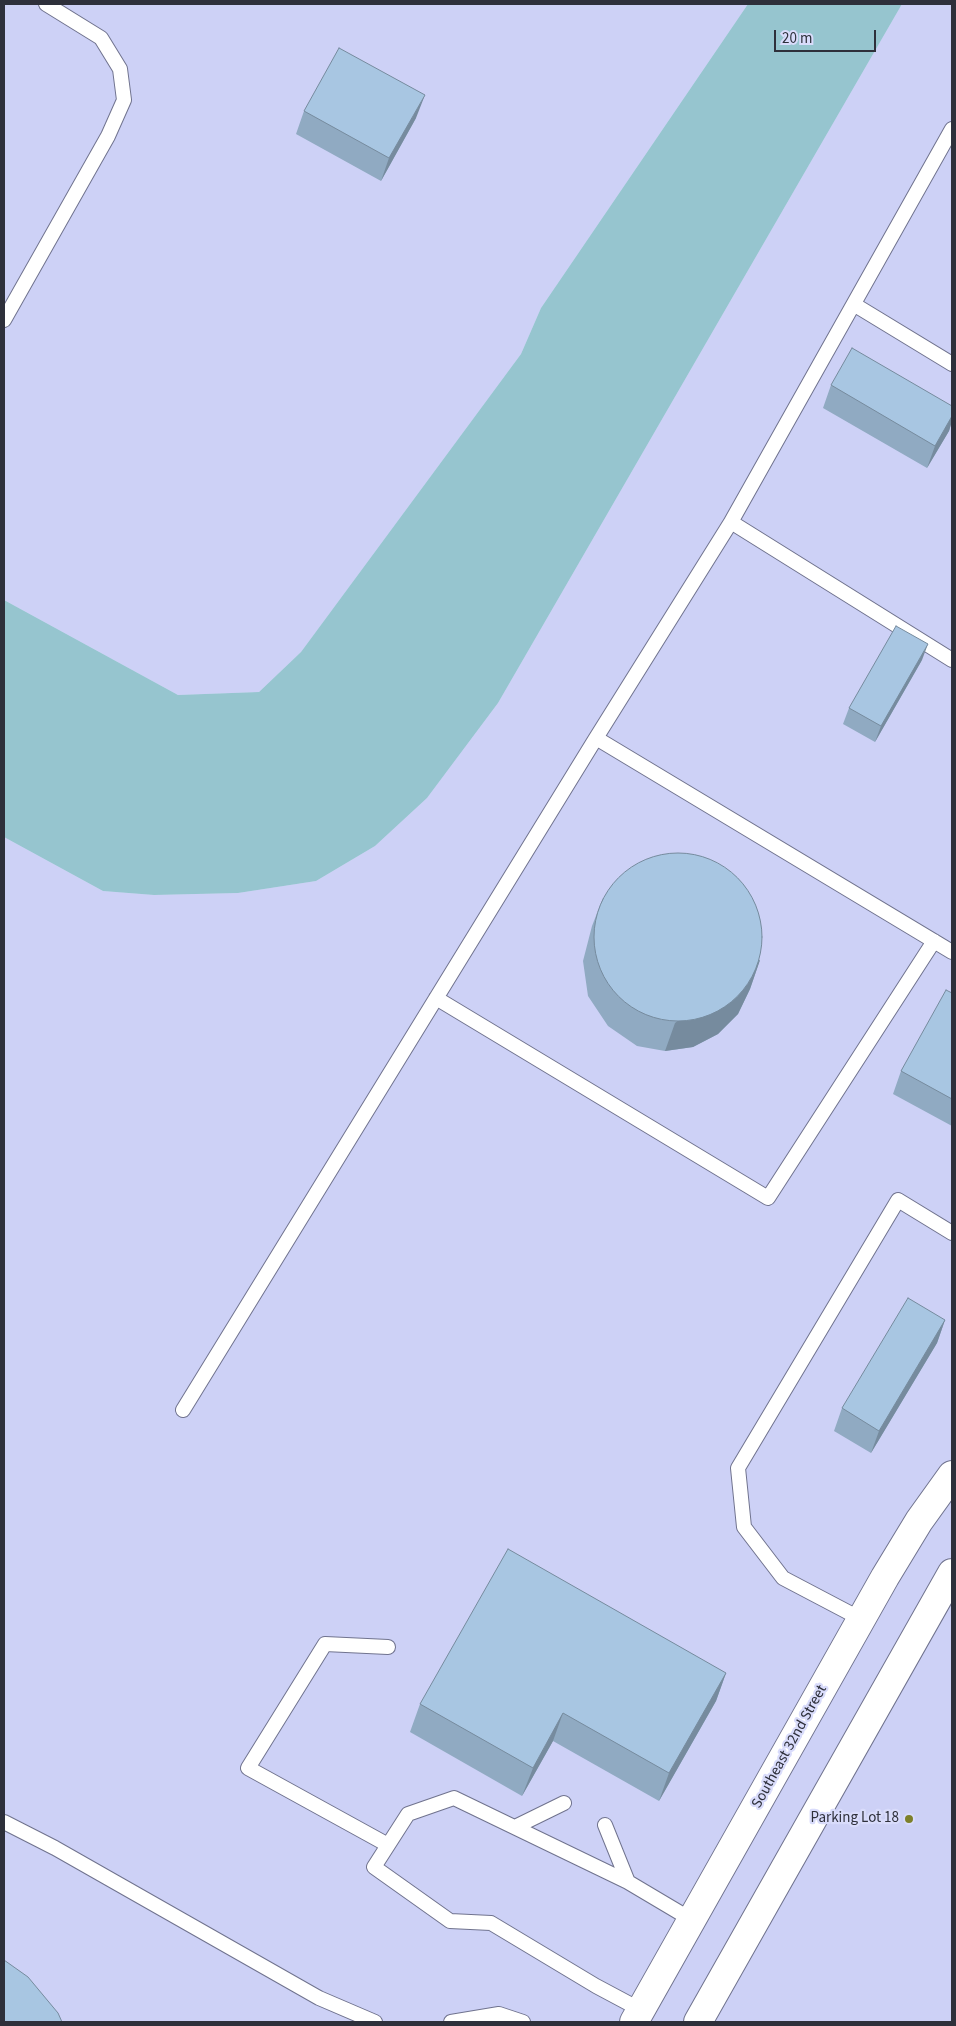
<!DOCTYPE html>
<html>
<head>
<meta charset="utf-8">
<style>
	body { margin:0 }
	#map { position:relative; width:956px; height:2026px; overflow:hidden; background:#d9dcfb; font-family:"Source Sans 3",sans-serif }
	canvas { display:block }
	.frame { position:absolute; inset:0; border:5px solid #2e303b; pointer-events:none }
	.scale { position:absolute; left:774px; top:30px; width:102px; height:22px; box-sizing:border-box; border:2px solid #2e303b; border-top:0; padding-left:6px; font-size:15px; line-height:18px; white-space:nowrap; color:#2e303b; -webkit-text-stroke:4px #d9dcfb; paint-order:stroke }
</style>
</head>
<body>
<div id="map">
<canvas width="956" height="2026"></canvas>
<div class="frame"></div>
<div class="scale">20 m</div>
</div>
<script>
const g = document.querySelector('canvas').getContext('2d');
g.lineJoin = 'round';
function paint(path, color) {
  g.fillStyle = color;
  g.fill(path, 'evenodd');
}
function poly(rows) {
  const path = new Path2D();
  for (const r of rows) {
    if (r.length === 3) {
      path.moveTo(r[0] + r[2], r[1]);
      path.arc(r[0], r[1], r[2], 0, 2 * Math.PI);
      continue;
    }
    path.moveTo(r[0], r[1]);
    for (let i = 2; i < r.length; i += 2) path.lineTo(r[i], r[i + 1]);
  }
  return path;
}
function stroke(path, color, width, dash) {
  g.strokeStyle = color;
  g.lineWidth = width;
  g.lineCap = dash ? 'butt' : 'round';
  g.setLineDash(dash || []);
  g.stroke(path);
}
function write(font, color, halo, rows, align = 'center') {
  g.font = font + ' "Source Sans 3",sans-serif';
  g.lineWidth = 4.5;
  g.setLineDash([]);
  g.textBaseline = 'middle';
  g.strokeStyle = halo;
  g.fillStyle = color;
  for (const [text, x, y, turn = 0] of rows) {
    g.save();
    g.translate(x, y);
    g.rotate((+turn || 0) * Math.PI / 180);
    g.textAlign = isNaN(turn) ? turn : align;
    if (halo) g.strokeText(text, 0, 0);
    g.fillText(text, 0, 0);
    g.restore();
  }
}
const built = poly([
	[4,4,748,4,541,308,521,354,301,652,259,692,178,695,4,600],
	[902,4,952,4,952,2022,4,2022,4,837,103,891,154,895,238,893,316,881,375,846,427,798,498,703]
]);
const water = poly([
	[748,4,902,4,498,703,427,798,375,846,316,881,238,893,154,895,103,891,4,837,4,600,178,695,259,692,301,652,521,354,541,308]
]);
const service = poly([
	[952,129,731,522,596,738,952,952],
	[855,305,952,364],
	[4,320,108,136,124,100,120,69,101,38,46,4],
	[731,522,952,660],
	[436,998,768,1198,934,941],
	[183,1410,596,738],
	[861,1619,783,1578,744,1527,738,1468,898,1200,952,1233],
	[4,1822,55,1848,319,1998,375,2022],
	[605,1825,628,1882,692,1920],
	[515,1827,564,1803],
	[388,1845,248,1768,325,1644,388,1647],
	[628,1882,454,1798,408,1814,374,1867,450,1921,491,1923,596,1986,641,2010],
	[451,2022,499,2014,523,2022]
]);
const tertiary = poly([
	[634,2022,885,1577,919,1521,952,1475],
	[698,2022,952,1573]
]);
const wall = poly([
	[304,111,416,118,381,181,296,134],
	[831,385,952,406,952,421,949,431,927,468,823,408],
	[922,660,875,742,843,724,849,708],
	[603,898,760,960,750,989,738,1014,718,1034,693,1047,665,1051,637,1046,608,1026,588,996,583,961,592,926],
	[952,993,952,1126,893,1094,901,1071],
	[945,1320,937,1343,871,1453,834,1431,842,1408],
	[726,1673,716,1701,659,1801,553,1741,522,1796,410,1732,420,1704]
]);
const shadedWall = poly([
	[425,95,416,118,381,181,389,158],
	[952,416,952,421,949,431,927,468,935,446],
	[928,644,922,660,875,742,881,726],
	[760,960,750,989,738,1014,718,1034,693,1047,665,1051,675,1023],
	[945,1320,937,1343,871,1453,879,1431],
	[726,1673,716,1701,659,1801,669,1773],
	[563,1713,553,1741,522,1796,533,1768]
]);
const building = poly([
	[339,48,425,95,389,158,304,111,339,48],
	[852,348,952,406,952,416,935,446,831,385,852,348],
	[896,626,928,644,881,726,849,708,896,626],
	[678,937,84],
	[946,990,952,993,952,1099,901,1071,946,990],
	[908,1298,945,1320,879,1431,842,1408,908,1298],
	[508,1549,726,1673,669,1773,563,1713,533,1768,420,1704,508,1549],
	[4,1960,28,1977,58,2013,62,2022,4,2022,4,1960]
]);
const markers = [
	[909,1819,5,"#7d802a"]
];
const streetNames = [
	["Southeast 32nd Street",790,1747,-61]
];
const poiNames = [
	["Parking Lot 18",899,1819]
];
paint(built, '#cdd1f6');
paint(water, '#96c5cf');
stroke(service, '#70738e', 16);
stroke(tertiary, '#70738e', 30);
stroke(service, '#fff', 14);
stroke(tertiary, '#fff', 28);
paint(wall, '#90aac2');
paint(shadedWall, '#768b9e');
paint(building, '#a8c6e2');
stroke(building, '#768b9e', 1);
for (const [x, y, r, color] of markers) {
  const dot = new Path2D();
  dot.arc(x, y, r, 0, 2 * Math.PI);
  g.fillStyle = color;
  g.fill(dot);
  stroke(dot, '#d9dcfb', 2);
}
write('15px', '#2e303b', '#d9dcfb', streetNames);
write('15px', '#2e303b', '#d9dcfb', poiNames, 'right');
</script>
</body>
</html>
